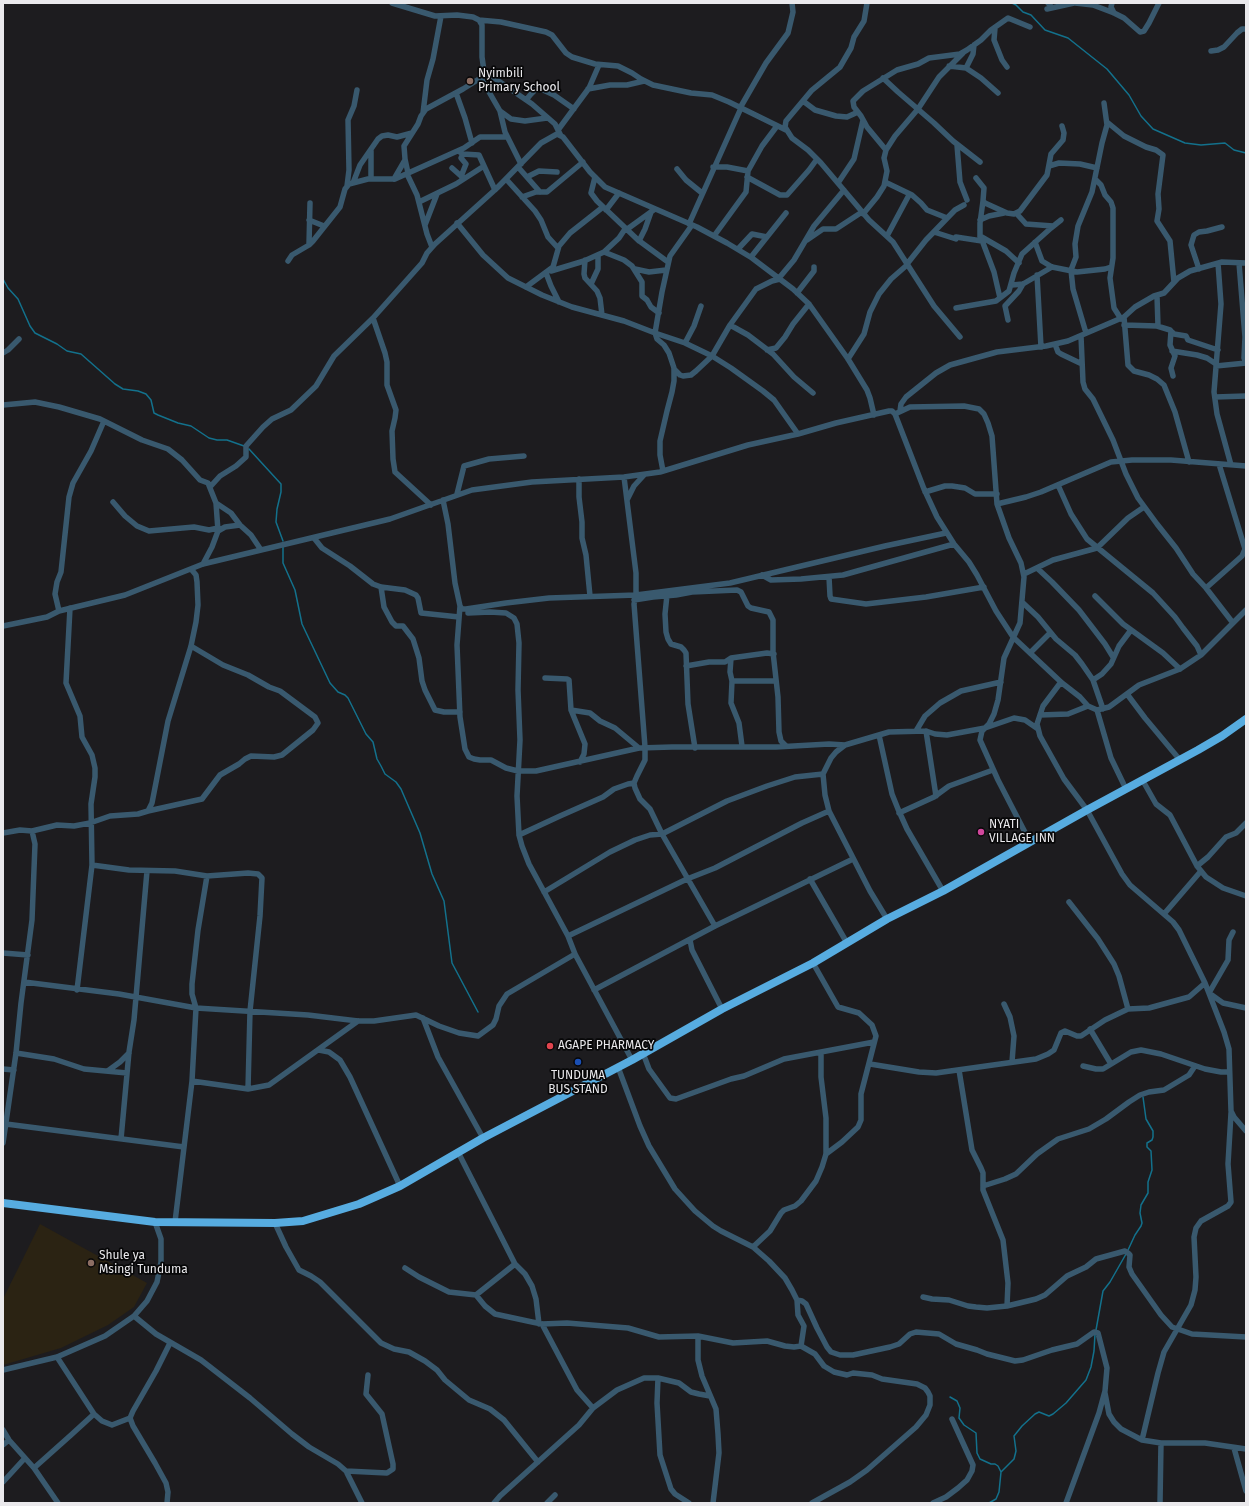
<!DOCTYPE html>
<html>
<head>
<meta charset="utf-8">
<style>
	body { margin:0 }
	#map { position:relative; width:1249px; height:1506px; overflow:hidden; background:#1d1c1f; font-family:"Fira Sans",sans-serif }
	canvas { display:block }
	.frame { position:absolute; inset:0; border:4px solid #eae9ec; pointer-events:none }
</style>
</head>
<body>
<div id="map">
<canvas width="1249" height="1506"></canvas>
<div class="frame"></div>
</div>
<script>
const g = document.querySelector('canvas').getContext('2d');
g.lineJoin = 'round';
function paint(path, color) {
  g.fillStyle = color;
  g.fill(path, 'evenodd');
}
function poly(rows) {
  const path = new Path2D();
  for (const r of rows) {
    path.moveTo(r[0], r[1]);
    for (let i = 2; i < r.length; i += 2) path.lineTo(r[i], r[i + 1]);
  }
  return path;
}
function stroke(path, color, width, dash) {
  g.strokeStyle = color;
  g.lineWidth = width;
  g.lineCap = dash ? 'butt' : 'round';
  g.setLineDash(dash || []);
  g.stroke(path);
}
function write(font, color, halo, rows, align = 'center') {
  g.font = font + ' "Fira Sans",sans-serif';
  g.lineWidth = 3.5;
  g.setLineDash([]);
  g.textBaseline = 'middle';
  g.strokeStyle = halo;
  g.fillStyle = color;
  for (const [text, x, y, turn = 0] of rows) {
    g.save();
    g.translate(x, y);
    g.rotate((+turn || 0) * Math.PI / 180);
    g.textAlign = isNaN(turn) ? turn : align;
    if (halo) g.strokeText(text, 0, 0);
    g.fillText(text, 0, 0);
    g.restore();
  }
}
const education = poly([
	[40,1224,147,1283,134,1307,108,1325,61,1348,3,1365,3,1299]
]);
const stream = poly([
	[1012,3,1016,5,1023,12,1031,15,1045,30,1068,38,1107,69,1129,95,1141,116,1153,129,1185,143,1201,145,1225,143,1234,150,1246,153],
	[3,279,8,288,18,299,30,326,35,333,57,344,67,351,81,354,115,384,123,389,138,391,146,394,151,400,154,413,158,415,178,423,191,426,209,438,217,440,227,440,244,446],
	[249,449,281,484,281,492,277,509,276,522,283,541],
	[283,547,283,563,295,590,302,624,330,683,338,692,345,695,348,698,366,734,373,742,377,759,381,766,385,774,396,782,401,789,420,833,432,874,444,901,452,963,478,1012],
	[1128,1250,1135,1235,1141,1226,1142,1223,1140,1213,1141,1205,1148,1193,1148,1182,1152,1170,1151,1151,1147,1147,1147,1143,1152,1140,1153,1137,1153,1131,1146,1119,1143,1097],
	[1096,1330,1103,1291,1110,1282,1126,1254],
	[950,1397,957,1401,960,1408,959,1418,964,1425,976,1433,977,1453,980,1459,991,1464,995,1464,998,1466,1001,1472],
	[989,1503,996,1499,999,1492,1001,1472,1014,1459,1016,1451,1014,1436,1022,1426,1035,1414,1039,1412,1049,1416,1053,1414,1066,1403,1086,1380,1091,1367,1094,1351,1095,1334]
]);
const minor = poly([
	[392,3,435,16,457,15,473,17,479,20,482,25,482,57,484,71,532,104,555,124,561,136],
	[867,3,864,21,854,37,851,48,840,67,812,90,786,121,785,127,792,138,808,150,821,163,869,220,893,242,934,306,960,337],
	[1048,3,1050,5],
	[1075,3,1093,5,1114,13,1124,18,1140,32,1144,31,1149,23,1159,3],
	[1112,3,1111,7,1114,13],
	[1047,9,1074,3],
	[479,20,501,22,546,32,552,35,566,53,572,57,595,64,618,66,632,73,641,79,653,85,691,93,712,95,729,102,786,130],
	[995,28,994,40,1002,60,1007,67],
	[1211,51,1218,50,1224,47,1237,33,1242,29,1246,29],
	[949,66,966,68,981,78,998,93],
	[966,68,973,54,974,45],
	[481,78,500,111,511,119,525,121,547,118],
	[883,78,898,92,934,123,953,141,980,162],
	[588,89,610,85,627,85,644,81],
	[456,93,465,118,472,143],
	[526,100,531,94,535,90,541,89,554,95,574,109],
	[803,101,815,110,836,116,847,117,858,112],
	[740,108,766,63,788,33,793,12,792,3],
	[500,111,505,132,521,164],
	[423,113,427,80,433,59,441,16],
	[1107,122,1124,136,1146,147,1156,150,1163,155,1158,194,1159,209,1157,221,1170,241,1174,282],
	[558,130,589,88,599,65],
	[957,145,960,182,967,200],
	[886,150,867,127,861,116,854,107,853,101,863,91,897,70,918,64,929,58,960,54,967,50,981,40,991,30,1008,18,1030,27],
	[458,151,463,154,479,155,495,190],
	[1049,166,1059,163,1080,164,1097,168],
	[518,167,540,192],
	[713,167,727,167,748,171],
	[452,168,461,176],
	[677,169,686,180,702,193],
	[408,173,405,159,404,146,418,124,421,116,426,109,463,89,487,74],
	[407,174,417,195,427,234,432,247],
	[527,177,539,171,557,172],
	[595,177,591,193,597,201,638,240,668,262],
	[747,177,780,195,787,195,809,170,817,159],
	[976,178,984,188,983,201,985,203,1007,213,1014,214,1020,211,1047,175,1051,154,1063,140,1064,133,1062,126],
	[371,179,371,151],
	[394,179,405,160],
	[506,179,535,211,541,220,548,237,558,248],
	[1095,179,1101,185,1105,195,1111,202,1113,208,1113,258,1110,278,1114,308,1121,319],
	[462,180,462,174,466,164,461,158,463,154],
	[885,182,912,195,921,203,927,210,947,218],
	[353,183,360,165,378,139,382,136,388,135,397,137,412,133],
	[838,183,854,159,863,120],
	[347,186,349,170,348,120,354,106,357,90],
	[522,197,536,192,547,192,583,162],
	[983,201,980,223,980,235,994,272,1000,298],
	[419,202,456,184,484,166],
	[606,210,619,193],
	[1016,213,1026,224,1053,226],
	[863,214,877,197,884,186,887,171,884,158,886,150,895,136,918,109,939,77,963,53],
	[309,220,324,226],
	[980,220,989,216,1004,213],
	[457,223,483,255,508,278,542,295,572,307,624,321,655,333,685,343,712,356,731,368,763,391,774,400,798,434],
	[689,224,741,108],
	[425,225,437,194],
	[626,230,655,209],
	[934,232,956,239],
	[714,236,746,192,748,171,762,146,777,126],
	[887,236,909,195],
	[980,236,1006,251,1019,263],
	[956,237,982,241],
	[807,240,823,229,836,229,862,212],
	[639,241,645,229,651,212],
	[1035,242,1042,261,1052,267,1077,272,1105,269,1111,267],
	[309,244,310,203],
	[738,249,752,234,767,237],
	[604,252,624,260,632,266,642,282,642,296,647,300,651,307,659,313],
	[751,257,786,213],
	[585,260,584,274,585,278,597,291,600,298,602,315],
	[288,261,292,255,309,245,313,241,340,207,345,189,349,184,368,179,395,179,464,148,480,137,507,137],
	[1218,263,1221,304,1214,392,1217,414,1231,465],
	[1239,263,1245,337,1244,358,1246,363],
	[907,264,926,240,955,210,964,205],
	[635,269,649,272,666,270],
	[1199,269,1191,245,1194,235,1199,232,1207,231,1222,227],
	[551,271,584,261,604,252,619,238,625,229],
	[546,273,551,286,559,302],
	[1037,275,1041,347],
	[779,278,794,260,814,226,844,190],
	[591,284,598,269,598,255],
	[1012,285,1023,284,1052,267],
	[526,287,553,267,559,246,570,233,603,207],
	[797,293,814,271,814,267],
	[1157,296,1158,326],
	[956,308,996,301,1009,291,1014,273,1022,254,1051,228,1061,220],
	[1124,317,1128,365,1134,371,1149,375,1157,379,1164,385,1175,412,1189,462],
	[373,318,385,353,387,362,387,385,396,410,395,418,392,431,393,459,395,472,431,505],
	[1008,320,1005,306,1019,291,1023,284],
	[730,325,748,335,773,354,794,377,813,393],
	[1124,325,1157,326,1170,330,1174,334,1186,336,1188,340,1218,350],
	[1171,331,1170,345,1175,356,1171,368,1173,376],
	[1086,333,1073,289,1071,270,1076,257,1075,244,1078,226,1092,192,1102,143,1107,125,1104,103],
	[1081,336,1083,382,1085,389,1093,399,1113,440,1126,474,1138,498,1157,524,1176,548,1193,574,1206,588,1233,623],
	[685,343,694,326,701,306],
	[1055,344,1058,352,1061,354,1082,364],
	[767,350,776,348,785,337,793,324,809,304],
	[1172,351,1197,355,1207,358,1216,364],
	[3,353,8,350,19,339],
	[848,359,864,334,870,312,879,294,891,279,907,265],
	[1216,366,1246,363],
	[674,369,680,375,683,376,691,375,696,371,712,356,730,325,756,289,772,281,780,279],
	[1215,397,1246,396],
	[3,405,35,402,59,407,100,419,142,440,168,449,182,460,200,480,208,483,216,503,218,531],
	[900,411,901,404,906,397,936,373,950,365,997,352,1046,346,1068,341,1124,317,1135,307,1154,296,1164,293,1178,278,1190,271,1222,262,1246,263],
	[895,414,910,407,964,406,979,409,984,414,988,423,992,436,997,504,1009,538,1021,563,1024,577,1020,623,1004,658,998,700,994,714,989,724,982,731,980,740,998,780,1030,842],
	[663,471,660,455,660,441,667,411,672,392,674,381,674,368,669,353,664,345,657,339,655,333,662,292,670,256,692,225],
	[624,477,636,573,636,595,634,604,645,747,645,760,637,776,634,783,635,788,640,799,650,809,662,834,715,926],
	[579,479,579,497,582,522,582,538,586,555,590,596],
	[1058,485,1071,514,1087,539,1153,593,1175,617,1183,628,1197,646,1201,655],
	[210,487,220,476,236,466,246,457,246,446,263,427,272,419,291,410,316,386,334,356,373,318,422,263,427,253,435,244,497,188,541,143,557,134,563,137,590,172,605,187,697,227,727,243,752,258,793,289,809,304,848,359,867,390,870,398,874,415],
	[925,492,945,486,952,486,965,488,975,494,997,494],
	[457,494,464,466,489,459,524,456],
	[443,500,448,524,455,583,460,606,462,609,466,609,506,603,549,598,636,595,730,583,885,546,946,533],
	[627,500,634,486,644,475],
	[113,502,125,516,137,526,149,531,194,527,209,530,218,528],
	[216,503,231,513,240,525,251,535,261,550],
	[997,504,1026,497,1041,492,1111,462,1132,460,1171,460,1246,466],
	[314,538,322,548,350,566,373,584,381,587,405,590,416,595,418,598,421,613,459,617],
	[203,564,212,547,218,531,225,527,240,525],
	[1037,568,1052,582,1079,610,1105,644,1113,657],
	[1024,574,1053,560,1097,548,1128,518,1144,507],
	[762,575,771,580,801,579,843,575,954,544],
	[829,577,830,596,831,599,866,604,926,597,984,587],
	[381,587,384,607,392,622,396,626,403,626,413,639,419,658,422,681,425,690,435,710,444,712,460,712],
	[1206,588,1242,556,1245,549,1219,464],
	[667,595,665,614,666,632,668,639,671,644,681,647,684,650,686,653,688,704,695,748],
	[1095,596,1123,624,1163,653,1180,669],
	[634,600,653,597,676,595,692,592,737,590,741,592,748,606,751,608,769,612,773,620,773,652,778,697,779,732,781,741,786,746],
	[1022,602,1038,617,1056,639,1075,655,1082,664,1093,680,1103,709],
	[460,606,457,645,460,717,465,749,469,757,474,759,480,760,491,760,506,768,518,771,536,771,639,748,672,747,776,747,829,744,845,745],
	[70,608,66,683,80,716,82,737,92,755,95,768,95,777,91,804,92,865,77,990],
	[59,611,55,594,57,582,61,572,69,497,73,483,91,451,104,421],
	[468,613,490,612,506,613,514,618,517,624,519,643,518,690,520,740,517,796,519,835,522,846,529,864,568,936,575,954,632,1060],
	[3,626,47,617,59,611,125,595,203,564,390,519,472,490,532,482,624,477,660,472,748,445,798,434,836,423,889,411,892,411,895,414,924,489,937,517,954,544,969,562,977,575,996,611,1013,637,1062,683,1080,697,1088,706,1097,710,1109,707,1139,685,1180,669,1201,655,1246,610],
	[1030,653,1050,633],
	[731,658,730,672,732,681,731,703,739,723,742,746],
	[686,666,709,662,725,662,731,658,767,653,774,654],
	[545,678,567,679,569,680,571,710,585,744,584,754,580,762],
	[1093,680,1102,674,1111,664,1119,646,1131,630],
	[732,681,776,681],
	[1061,682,1043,706,1037,724,1040,736,1064,779,1087,810,1122,874,1130,885,1173,922,1179,930,1205,983,1224,1032,1229,1049,1231,1111,1234,1117,1246,1131],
	[1127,694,1145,718,1180,760],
	[571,710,590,713,600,721,615,728,639,748],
	[1097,710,1111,758,1126,789],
	[1040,715,1068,714,1088,706],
	[916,731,925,716,940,703,961,691,1001,682],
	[926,731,936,796],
	[879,735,892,794,898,809,907,829,943,891],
	[1143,781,1156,804,1170,815,1197,866,1206,877,1223,888,1246,896],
	[148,811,202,799,220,775,239,764,245,759,251,756,274,757,282,755,313,730,318,723,315,717,280,691,269,687,248,675,223,665,191,646],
	[899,813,934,797,949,786,993,770],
	[3,833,20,830,32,831,57,825,74,826,90,823,110,816,138,814,148,811,152,803,168,721,191,646,196,622,198,605,197,582,196,575,191,569],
	[519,835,560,816,603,797,614,789,628,784,634,783],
	[92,865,129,870,175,871,207,876,248,873,258,874,262,878,260,916,250,1011,248,1089],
	[1197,866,1208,857,1226,837,1236,833,1246,823],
	[810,879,847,943],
	[544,892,610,852,635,840,650,835,662,834,727,801,767,786,795,777,823,774],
	[1069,902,1098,939,1114,964,1119,976,1128,1009],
	[1164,914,1201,871],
	[887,919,870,891,829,811,825,795,823,774,831,758,836,752,845,745,889,732,926,731,935,734,947,735,985,728,1014,718,1025,720,1038,729],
	[1233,932,1229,940,1228,960,1209,993,1223,1003,1246,1008],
	[568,936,687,879,715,868,802,823,829,811],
	[690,940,692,950,722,1009],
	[3,953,28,955],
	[813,963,838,1007,859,1013,872,1025,876,1036,861,1094,861,1120,858,1127,842,1142,826,1154],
	[24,982,119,994,196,1008,308,1015,358,1021,374,1021,416,1015,439,1026,459,1033,478,1036,493,1025,496,1019,499,1006,507,994,575,954],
	[594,990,715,926,853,859],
	[1004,1004,1010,1017,1014,1036,1012,1062],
	[423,1018,438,1057,483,1138],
	[1090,1029,1111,1064],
	[319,1050,329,1052,340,1060,350,1077,400,1186],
	[16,1053,54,1059,84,1069,127,1073],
	[643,1053,649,1069,670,1098,676,1099,731,1079,744,1076,784,1059,874,1042],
	[870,1064,919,1072,936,1073,1036,1059,1048,1054,1054,1050,1061,1033,1065,1031,1077,1036,1081,1036,1105,1020,1128,1009,1149,1008,1189,997,1205,983],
	[1083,1066,1096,1069,1103,1069,1131,1052,1141,1050,1161,1054,1205,1069,1221,1072,1229,1072],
	[618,1067,640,1126,649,1146,675,1189,695,1211,713,1226,721,1231,753,1247,769,1261,785,1278,792,1290,797,1300,798,1315,804,1326,801,1346,815,1354,824,1366,834,1372,847,1375,853,1373,872,1375,882,1379,917,1384,925,1388,928,1392,930,1396,930,1405,926,1415,916,1427,867,1470,850,1482,812,1503],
	[3,1069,14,1070],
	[109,1070,120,1062,129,1053],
	[959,1070,972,1150,981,1168,983,1173,983,1190,1003,1240,1008,1283,1007,1306],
	[192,1081,196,1008,192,994,192,984,198,930,207,876],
	[6,1124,184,1147],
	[121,1139,129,1052,134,1020,147,871],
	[3,1143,16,1053,21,1003,32,920,35,844,32,831],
	[458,1152,515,1264,525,1274,532,1286,536,1299,539,1324],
	[983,1186,1005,1179,1016,1174,1037,1154,1058,1139,1089,1129,1106,1119,1129,1102,1140,1095,1149,1092,1164,1090,1189,1075,1195,1066],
	[175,1222,192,1081,248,1089,269,1085,358,1021],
	[275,1223,286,1247,299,1270,311,1276,320,1282,381,1343,394,1349,409,1352,425,1361,437,1370,445,1380,469,1400,490,1409,504,1420,538,1462],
	[753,1247,770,1231,781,1213,784,1210,795,1206,801,1201,816,1181,822,1167,826,1154,826,1118,821,1077,821,1053],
	[405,1268,419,1277,449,1292,476,1295,485,1306,495,1314,532,1322,542,1324,567,1323,628,1328,659,1337,698,1336,733,1343,767,1341,785,1346,794,1347,801,1346],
	[476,1295,515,1264],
	[923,1297,932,1299,949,1300,968,1306,976,1307,987,1308,1007,1306,1036,1299,1045,1295,1067,1276,1086,1267,1096,1259,1125,1251,1128,1253,1130,1255,1129,1267,1132,1274,1161,1315,1172,1327,1192,1334,1246,1337],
	[797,1300,802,1301,806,1304,817,1328,827,1347,831,1352,840,1355,853,1355,890,1347,899,1344,910,1334,916,1332,939,1334,956,1344,977,1350,987,1354,1015,1361,1023,1360,1052,1350,1077,1344,1094,1332,1098,1333,1107,1368,1105,1391,1099,1413,1066,1503],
	[134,1316,156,1334,201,1360,250,1398,292,1434,309,1447,338,1464,346,1471,362,1503],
	[542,1324,577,1390,593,1408],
	[698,1336,698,1360,702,1376,716,1409,718,1434,719,1453,713,1503],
	[57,1357,94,1414,102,1421,112,1425,130,1418],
	[3,1370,57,1357,105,1336,134,1316,147,1301,157,1282,161,1262,161,1239,155,1222],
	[658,1378,657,1403,660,1455,671,1489,675,1494,689,1503],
	[1105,1393,1109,1414,1114,1422,1121,1429,1142,1440,1161,1443,1205,1443,1246,1449],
	[3,1430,9,1440,34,1468,58,1503],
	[1142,1440,1158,1373,1164,1352,1191,1305,1195,1290,1196,1277,1194,1237,1196,1228,1201,1221,1228,1206,1231,1202,1228,1164,1231,1113],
	[3,1445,9,1440],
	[1234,1448,1246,1491],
	[34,1468,71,1435,94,1414],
	[346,1471,387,1473,393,1469,393,1464,382,1414,366,1394,368,1375],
	[3,1482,25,1458],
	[167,1503,168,1492,166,1483,155,1463,133,1426,130,1418,133,1411,156,1371,170,1343],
	[494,1503,500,1496,579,1425,593,1408,617,1390,644,1378,658,1378,679,1383,691,1392,699,1394,710,1396],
	[547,1503,555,1495],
	[933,1503,946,1497,958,1488,967,1480,972,1471,973,1465,952,1419],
	[1160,1503,1161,1443]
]);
const highway = poly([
	[3,1203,155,1222,275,1223,303,1221,359,1204,400,1186,483,1138,632,1060,722,1009,813,963,887,919,943,891,1087,810,1198,750,1222,736,1246,719]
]);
const markers = [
	[470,81,4,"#8d6e63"],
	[981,832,4,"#d1479c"],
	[550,1046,4,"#e0444e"],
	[578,1062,4,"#1a4fb4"],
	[91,1263,4,"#8d6e63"]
];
const poiNames = [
	["Nyimbili",478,74],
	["Primary School",478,88],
	["NYATI",989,825],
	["VILLAGE INN",989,839],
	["AGAPE PHARMACY",558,1046],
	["TUNDUMA",578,1076,"center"],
	["BUS STAND",578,1090,"center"],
	["Shule ya",99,1256],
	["Msingi Tunduma",99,1270]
];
paint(education, '#2b2313');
stroke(stream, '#13718c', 1.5);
stroke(minor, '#39596e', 5.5);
stroke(highway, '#57ace0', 8);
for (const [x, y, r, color] of markers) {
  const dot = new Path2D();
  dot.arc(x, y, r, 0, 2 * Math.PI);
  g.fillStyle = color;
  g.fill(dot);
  stroke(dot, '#070708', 1.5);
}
write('12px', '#eae9ec', '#070708', poiNames, 'left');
</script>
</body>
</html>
